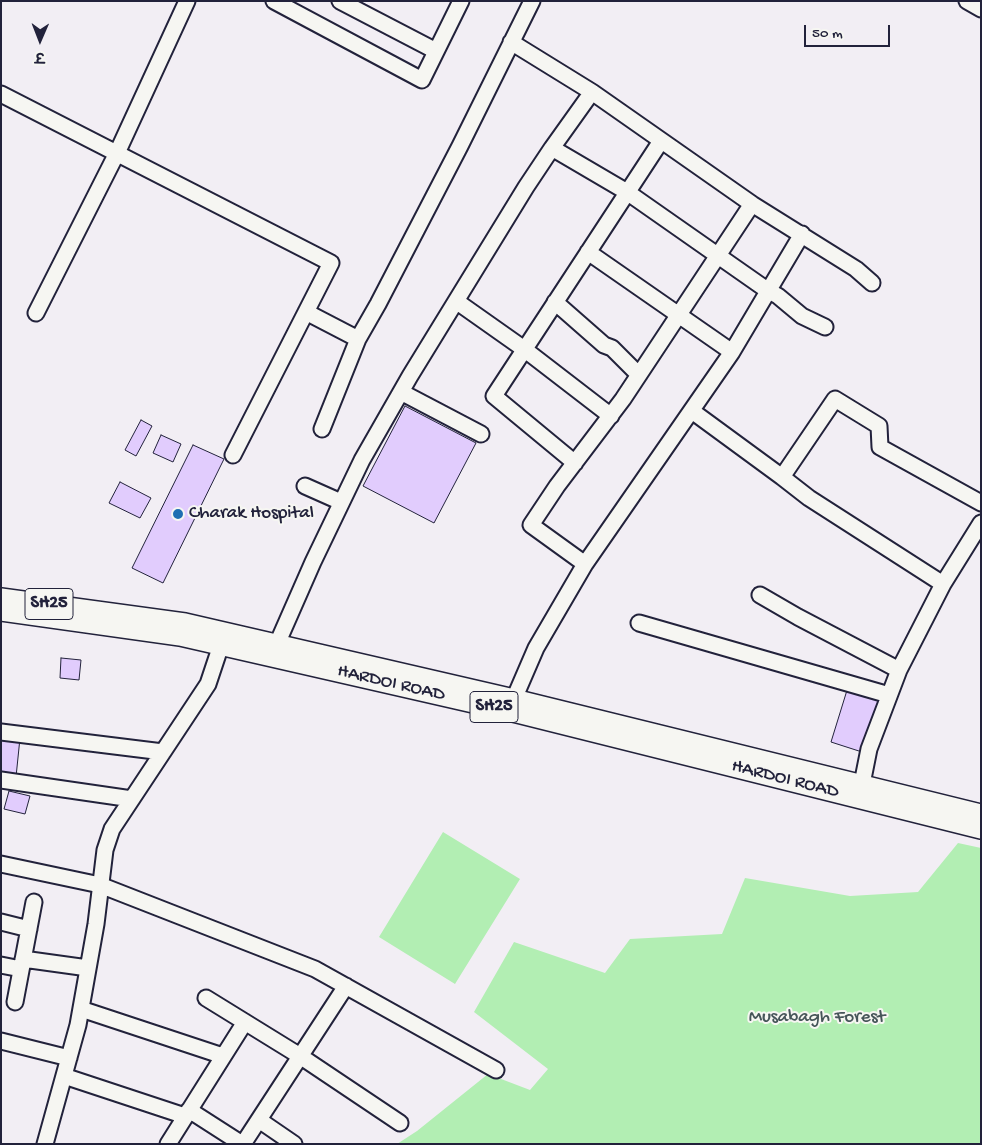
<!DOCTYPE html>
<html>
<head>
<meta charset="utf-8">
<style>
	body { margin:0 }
	#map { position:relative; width:982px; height:1145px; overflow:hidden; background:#f2eef4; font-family:"Gochi Hand","Playpen Sans Deva",sans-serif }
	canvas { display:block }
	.frame { position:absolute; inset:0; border:2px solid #22223b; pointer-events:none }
	.north { position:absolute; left:15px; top:15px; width:50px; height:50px; -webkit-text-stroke:4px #f6f6f2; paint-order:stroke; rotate:181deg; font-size:14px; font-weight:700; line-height:20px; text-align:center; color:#22223b }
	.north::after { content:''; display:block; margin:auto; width:18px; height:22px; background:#22223b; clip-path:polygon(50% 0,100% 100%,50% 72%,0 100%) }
	.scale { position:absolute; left:804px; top:25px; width:86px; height:22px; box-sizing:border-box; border:2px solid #22223b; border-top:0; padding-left:6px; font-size:15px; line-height:18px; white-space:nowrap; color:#22223b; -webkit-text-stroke:4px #f6f6f2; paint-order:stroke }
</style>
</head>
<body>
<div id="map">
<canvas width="982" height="1145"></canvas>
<div class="frame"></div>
<div class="north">उ</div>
<div class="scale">50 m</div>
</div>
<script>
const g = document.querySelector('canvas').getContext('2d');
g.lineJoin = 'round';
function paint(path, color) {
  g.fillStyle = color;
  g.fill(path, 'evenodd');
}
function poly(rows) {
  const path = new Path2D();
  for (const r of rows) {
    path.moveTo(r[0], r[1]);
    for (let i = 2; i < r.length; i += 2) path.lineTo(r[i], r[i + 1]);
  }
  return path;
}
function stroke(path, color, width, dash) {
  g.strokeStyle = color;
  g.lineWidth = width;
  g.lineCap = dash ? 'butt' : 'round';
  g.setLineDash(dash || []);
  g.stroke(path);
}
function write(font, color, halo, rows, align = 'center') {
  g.font = font + ' "Gochi Hand",sans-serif';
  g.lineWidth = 4;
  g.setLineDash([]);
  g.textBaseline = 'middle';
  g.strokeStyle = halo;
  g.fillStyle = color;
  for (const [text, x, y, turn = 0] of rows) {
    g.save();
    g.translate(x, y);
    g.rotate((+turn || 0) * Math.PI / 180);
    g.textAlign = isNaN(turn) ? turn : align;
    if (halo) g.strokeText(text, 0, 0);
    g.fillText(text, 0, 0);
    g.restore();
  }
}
const green = poly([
	[443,832,520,879,455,984,379,937],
	[958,843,981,848,981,1144,397,1144,417,1131,488,1074,530,1090,548,1069,474,1012,514,942,605,973,630,939,722,934,745,878,850,896,918,892]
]);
const building = poly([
	[405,406,476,443,434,523,363,486,405,406],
	[141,420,152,426,136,456,125,450,141,420],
	[161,435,181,444,173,462,153,453,161,435],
	[193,445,224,459,163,583,132,568,193,445],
	[120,482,151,498,140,518,109,503,120,482],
	[61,658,81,660,79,680,60,678,61,658],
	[848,687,880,697,862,752,831,742,848,687],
	[1,736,20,738,16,777,1,775,1,736],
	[9,791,30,796,25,814,4,809,9,791]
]);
const minor = poly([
	[274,1,422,80,461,1],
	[340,1,436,51],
	[967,1,981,9],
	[511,42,592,92],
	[1,94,331,263,233,455],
	[552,148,627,192,767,290,778,296,802,316,825,327],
	[752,204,856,269,872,283],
	[588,252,732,352],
	[456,301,524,349,611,416],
	[555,302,604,345,612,348,639,375],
	[306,312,358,339],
	[36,313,117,153,187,1],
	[401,392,481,434],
	[692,411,782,477,835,399,879,426,880,447,981,503],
	[322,429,358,339,378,304,460,146,532,1],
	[575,463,494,396,661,141],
	[782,477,809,498,943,584],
	[305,486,341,502],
	[585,564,732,352,802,234],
	[760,595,798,617,899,670],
	[639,623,889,695],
	[277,644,313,562,362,460,410,376,526,187,552,148,592,92,752,204,623,399,557,486,531,525,585,564,536,648,514,699],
	[1,732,163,752],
	[1,780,132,799],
	[860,794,869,749,899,670,943,584,981,523],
	[1,864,100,885,315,969,496,1070],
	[1,922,29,929],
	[23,959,88,968],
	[1,965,21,969],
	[206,998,300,1056,400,1123],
	[15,1002,34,902],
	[81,1009,223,1056],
	[1,1041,69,1058],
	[64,1076,185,1116],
	[189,1110,242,1144],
	[259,1120,294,1144],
	[45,1144,78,1025,96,924,105,850,112,829,208,684,224,636],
	[168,1144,245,1022],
	[243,1144,346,986]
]);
const major = poly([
	[1,598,185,623,514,699,981,814],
	[1,611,180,636,517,713,981,829]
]);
const markers = [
	[178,514,6,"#1f6fb2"]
];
const shields = [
	[49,604,48],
	[494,707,48]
];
const shieldNames = [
	["SH25",49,604],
	["SH25",494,707]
];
const poiNames = [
	["Charak Hospital",189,514]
];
const streetNames = [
	["HARDOI ROAD",391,684,13],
	["HARDOI ROAD",785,780,14]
];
const parkNames = [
	["Musabagh Forest",817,1018]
];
paint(green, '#b2eeb3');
paint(building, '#e1ccfd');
stroke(building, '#22223b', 1);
stroke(minor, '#22223b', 19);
stroke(major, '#22223b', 22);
stroke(minor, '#f6f6f2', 15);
stroke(major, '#f6f6f2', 19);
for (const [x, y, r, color] of markers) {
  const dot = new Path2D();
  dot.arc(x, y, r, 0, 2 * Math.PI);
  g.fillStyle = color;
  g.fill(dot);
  stroke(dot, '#f6f6f2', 2);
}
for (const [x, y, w] of shields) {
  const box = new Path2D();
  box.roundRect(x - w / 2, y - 15.5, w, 31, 4);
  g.fillStyle = '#f6f6f2';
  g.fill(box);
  stroke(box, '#22223b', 1);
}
write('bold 18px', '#22223b', null, shieldNames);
write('19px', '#22223b', '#f6f6f2', poiNames, 'left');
write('19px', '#22223b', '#f6f6f2', streetNames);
write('19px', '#465559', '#f6f6f2', parkNames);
</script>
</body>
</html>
